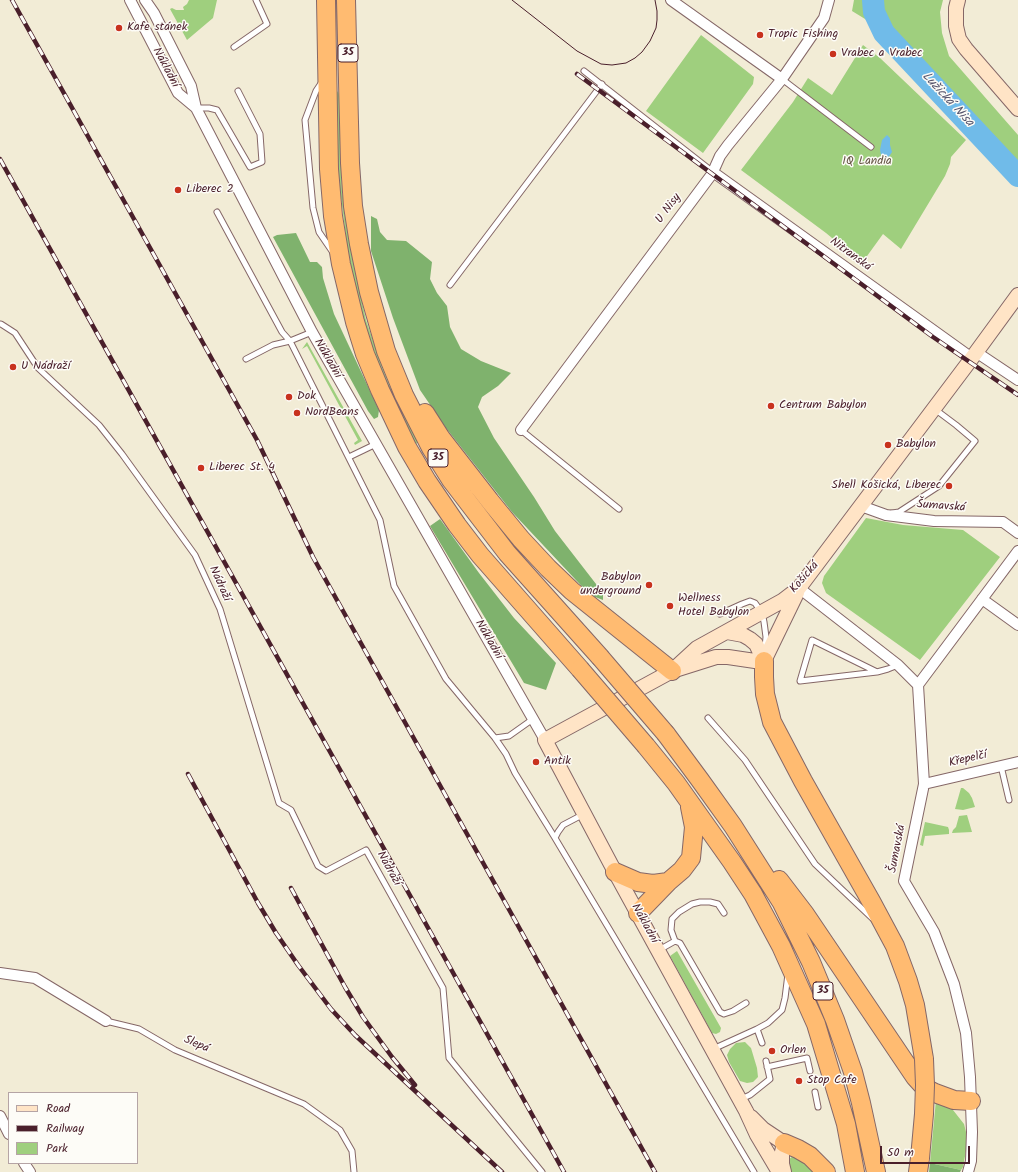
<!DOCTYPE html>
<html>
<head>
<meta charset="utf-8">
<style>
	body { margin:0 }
	#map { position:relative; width:1018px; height:1172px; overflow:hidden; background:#f2ecd6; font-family:Kalam,sans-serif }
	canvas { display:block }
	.legend { position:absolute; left:8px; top:1092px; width:130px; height:72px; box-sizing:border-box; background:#fdfcf7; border:1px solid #b5a4a5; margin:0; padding:5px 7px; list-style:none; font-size:12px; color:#4a1f2b }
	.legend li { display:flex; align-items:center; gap:8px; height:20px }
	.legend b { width:20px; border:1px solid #b5a4a5 }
	.scale { position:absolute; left:880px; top:1146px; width:90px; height:18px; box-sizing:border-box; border:2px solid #4a1f2b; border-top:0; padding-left:5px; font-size:12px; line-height:14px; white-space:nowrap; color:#4a1f2b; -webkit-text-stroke:3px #fdfcf7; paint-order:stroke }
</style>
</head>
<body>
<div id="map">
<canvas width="1018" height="1172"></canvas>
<ul class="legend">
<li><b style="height:5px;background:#ffe4c6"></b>Road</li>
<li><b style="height:5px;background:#4a1f2b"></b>Railway</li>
<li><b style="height:11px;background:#9fcf7e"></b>Park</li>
</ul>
<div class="scale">50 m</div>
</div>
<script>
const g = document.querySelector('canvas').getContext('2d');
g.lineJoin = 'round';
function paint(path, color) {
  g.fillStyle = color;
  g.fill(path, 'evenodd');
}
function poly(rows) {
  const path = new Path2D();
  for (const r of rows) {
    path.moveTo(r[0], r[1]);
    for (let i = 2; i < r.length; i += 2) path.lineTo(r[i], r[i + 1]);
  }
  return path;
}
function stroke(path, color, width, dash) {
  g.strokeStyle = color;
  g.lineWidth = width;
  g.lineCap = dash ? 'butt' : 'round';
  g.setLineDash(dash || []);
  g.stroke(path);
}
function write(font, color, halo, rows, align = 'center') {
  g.font = font + ' Kalam,sans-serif';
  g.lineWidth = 3;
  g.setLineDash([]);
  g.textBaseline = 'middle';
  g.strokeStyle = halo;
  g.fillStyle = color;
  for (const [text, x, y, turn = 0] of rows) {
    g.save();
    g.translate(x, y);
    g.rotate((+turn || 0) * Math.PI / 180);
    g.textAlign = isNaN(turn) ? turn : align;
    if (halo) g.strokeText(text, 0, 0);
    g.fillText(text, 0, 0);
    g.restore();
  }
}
const green = poly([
	[189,0,217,0,213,18,187,40,170,9,172,8,176,10,184,10,183,7,187,4],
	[854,0,943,0,940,12,942,33,949,56,1018,135,1018,171,925,69,888,33,852,11],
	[701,35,754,77,753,84,703,153,646,111],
	[863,45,880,58,966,140,951,157,950,164,945,176,901,249,883,234,862,263,826,233,741,170,793,102,808,78,832,95],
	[338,91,339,95,341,166,342,191,349,238,357,280,366,320,382,367,393,394,418,442,416,444,391,398,379,369,363,324,349,261,338,173,336,94],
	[307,342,362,441,355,445,354,443,358,440,307,346,302,349],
	[866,518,903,525,963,530,1000,557,920,660,826,593,822,583,824,576],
	[961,788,963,788,969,793,972,798,975,807,963,810,955,809],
	[967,815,972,832,952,833,953,830,956,827,959,816],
	[925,822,948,827,949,830,949,834,925,836,923,846,920,845],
	[677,951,721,1028,720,1032,716,1034,712,1033,670,956],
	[745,1042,751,1048,757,1068,758,1077,753,1082,747,1083,740,1081,729,1062,727,1055,730,1049,736,1043],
	[936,1100,953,1110,964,1124,968,1140,963,1167,961,1170,930,1163],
	[793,1156,796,1156,818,1172,790,1172,788,1160]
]);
const forest = poly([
	[371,216,377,219,380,232,387,240,406,241,432,262,430,279,437,293,447,306,450,327,461,349,481,361,511,373,498,386,482,397,478,407,494,438,534,497,555,531,603,593,603,600,590,595,512,512,446,428,420,390,393,318,371,251],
	[296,233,310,262,317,262,322,267,323,278,334,314,379,410,378,417,374,419,368,411,273,237,277,235],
	[440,519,479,573,514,618,556,663,546,690,524,683,430,526],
	[930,1163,961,1170,960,1172,929,1172]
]);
const water = poly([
	[887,135,890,138,890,145,892,152,888,158,881,155,880,150,882,140]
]);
const river = poly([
	[873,0,874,12,884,33,1018,176]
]);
const lane = poly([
	[234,47,267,24,256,0],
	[584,71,713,172],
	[782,79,871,147],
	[322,82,316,91,305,120,313,208,319,232,332,251],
	[196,108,209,108,217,110,250,167,262,162,260,134,238,91],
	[217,212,282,332,290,341,312,332],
	[450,285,602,84],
	[0,324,1,324,15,333,38,368,99,425,122,454,195,555,220,609,279,803,291,810,318,866,326,871,366,850,443,988,449,1058,542,1172],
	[246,359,273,345,290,341,380,520,394,586,446,679,495,738,506,754,515,773,555,838],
	[521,430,619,509],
	[349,457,376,444],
	[892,513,899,512,939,486,975,441,956,425,936,410],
	[720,614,742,604,750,601,755,603,762,613,764,622,766,637,765,648],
	[877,672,800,681,812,640,877,672,888,669,898,665],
	[708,718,745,760,815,864,872,918],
	[495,738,509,736,533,719],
	[1001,766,1009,800],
	[584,814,563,825,558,832,555,838,754,1172],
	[675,941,671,930,672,919,679,912,692,904,700,902,710,902,718,904,724,913],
	[659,950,675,941,680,943,720,1012,724,1014,733,1011,746,1003],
	[106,1021,139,1029,175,1050,304,1104,340,1130,352,1151,354,1172],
	[762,1043,757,1029,768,1023,782,1010,785,998,788,974],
	[713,1049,757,1029],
	[767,1067,807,1058,810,1071],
	[815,1092,818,1107],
	[741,1099,750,1095,770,1079,766,1061]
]);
const street = poly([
	[130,0,178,93,196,108],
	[145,0,154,13,191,86,196,108,312,332,545,740],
	[671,0,782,79],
	[713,172,972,358],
	[976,352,1018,380],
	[521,430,712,174,720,156,728,145,782,79,824,18,829,0],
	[861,506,886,515,934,521,1003,522,1018,533],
	[799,588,898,665,918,685],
	[982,599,1018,625],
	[924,784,1018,762],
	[0,973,35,978,106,1021],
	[0,1116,9,1134],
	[24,1163,30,1172],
	[968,1172,971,1161,972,1132,970,1077,966,1033,954,984,934,932,904,881,924,784,918,685,1018,551]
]);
const secondary = poly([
	[958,0,956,8,956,26,959,39,966,49,1018,109],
	[727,632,743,635,750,639,756,644,764,661],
	[764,661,797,593],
	[678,669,716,657,728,657,755,661,764,661],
	[751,1117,763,1129,784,1143,782,1152,782,1164,784,1172],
	[779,1172,757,1135,746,1111,615,872,545,740,672,671,697,648,782,601,799,588,969,362,1018,295]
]);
const highway = poly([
	[326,0,329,169,333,216,341,264,355,322,365,354,380,390,407,447,427,481,457,525,480,555,580,669],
	[346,0,350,163,353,206,359,244,369,292,386,351,404,395,431,448,451,480,507,553,600,657],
	[425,413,441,438,490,501,521,539,548,568,572,591,672,671],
	[764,661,764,677,765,694,772,722,803,781,872,903,895,946,908,981,915,1005,924,1059],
	[666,734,700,780,733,826,782,903,811,962,835,1020,853,1072,861,1103,876,1172],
	[646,746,676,783,732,862,753,894,781,946,816,1024,846,1124,855,1172],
	[615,872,638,882,653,884,668,882],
	[779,880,805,914,915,1077,925,1088,935,1093,954,1100,971,1101],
	[638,913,668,882,682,870,691,858,694,827,690,807],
	[784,1143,798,1149,810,1156,826,1172],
	[918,1172,920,1158]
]);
const tram = poly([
	[512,0,577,51,601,64,612,65,626,63,635,58,642,52,650,41,656,28,657,20,657,11,655,0]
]);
const rail = poly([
	[12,0,257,440,313,557,655,1172],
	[577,74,933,337,1018,395],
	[0,159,564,1172],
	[188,774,258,903,276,933,298,965,331,1009,355,1035,502,1172],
	[291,888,345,987,363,1017,392,1057,415,1085]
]);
const highwayBridge = poly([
	[600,657,666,734],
	[580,669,646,746],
	[920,1158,924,1114,925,1085,924,1059]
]);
const markers = [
	[119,28,4,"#c8321e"],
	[760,35,4,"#c8321e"],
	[833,54,4,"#c8321e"],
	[178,190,4,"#c8321e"],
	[13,367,4,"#c8321e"],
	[289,397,4,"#c8321e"],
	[771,406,4,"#c8321e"],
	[297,413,4,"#c8321e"],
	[888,445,4,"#c8321e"],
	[201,468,4,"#c8321e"],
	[949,486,4,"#c8321e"],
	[649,585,4,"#c8321e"],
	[670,606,4,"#c8321e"],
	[536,762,4,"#c8321e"],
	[772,1051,4,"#c8321e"],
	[799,1081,4,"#c8321e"]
];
const shields = [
	[348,53,20],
	[438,458,20],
	[823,991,20]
];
const shieldNames = [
	["35",348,53],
	["35",438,458],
	["35",823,991]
];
const poiNames = [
	["Kafe stánek",127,28],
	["Tropic Fishing",768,35],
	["Vrabec a Vrabec",841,54],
	["Liberec 2",186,190],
	["U Nádraží",21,367],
	["Dok",297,397],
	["Centrum Babylon",779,406],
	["NordBeans",305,413],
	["Babylon",896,445],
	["Liberec St. 4",209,468],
	["Shell Košická, Liberec",941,486,"right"],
	["Babylon",641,578,"right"],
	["underground",641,592,"right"],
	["Wellness",678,599],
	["Hotel Babylon",678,613],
	["Antik",544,762],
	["Orlen",780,1051],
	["Stop Cafe",807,1081]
];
const streetNames = [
	["Nákladní",165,68,62],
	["U Nisy",669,209,-53],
	["Nitranská",850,255,36],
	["Nákladní",327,359,60],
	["Šumavská",941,507,4],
	["Košická",805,578,-49],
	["Nádraží",219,584,66],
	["Nákladní",488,640,60],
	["Křepelčí",968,760,-13],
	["Šumavská",898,849,-79],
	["Nádraží",388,869,61],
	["Nákladní",644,924,61],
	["Slepá",196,1045,23]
];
const parkNames = [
	["IQ Landia",867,162]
];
const waterNames = [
	["Lužická Nisa",947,100,47]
];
paint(green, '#9fcf7e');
paint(forest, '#7fb26d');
paint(water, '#70bbe9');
stroke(river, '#70bbe9', 22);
stroke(lane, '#856767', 7);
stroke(street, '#856767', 12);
stroke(secondary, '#856767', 16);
stroke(highway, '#856767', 20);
stroke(lane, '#fff', 5);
stroke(street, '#fff', 10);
stroke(secondary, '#ffe4c6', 14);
stroke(highway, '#ffbb71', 18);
stroke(tram, '#4a1f2b', 1);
stroke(rail, '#4a1f2b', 4.5);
stroke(rail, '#fdfcf7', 3, [9]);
stroke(highwayBridge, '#856767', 20, []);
stroke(highwayBridge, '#ffbb71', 18);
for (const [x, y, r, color] of markers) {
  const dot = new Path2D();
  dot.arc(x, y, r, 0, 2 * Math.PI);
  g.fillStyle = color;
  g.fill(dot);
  stroke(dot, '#fdfcf7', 1.5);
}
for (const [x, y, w] of shields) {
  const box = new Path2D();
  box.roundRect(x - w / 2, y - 9, w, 18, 3);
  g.fillStyle = '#fdfcf7';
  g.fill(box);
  stroke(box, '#4a1f2b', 1);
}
write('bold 11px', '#4a1f2b', null, shieldNames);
write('12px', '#4a1f2b', '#fdfcf7', poiNames, 'left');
write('12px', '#4a1f2b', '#fdfcf7', streetNames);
write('12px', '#645444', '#fdfcf7', parkNames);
write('italic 13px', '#57566e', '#fdfcf7', waterNames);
</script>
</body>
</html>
